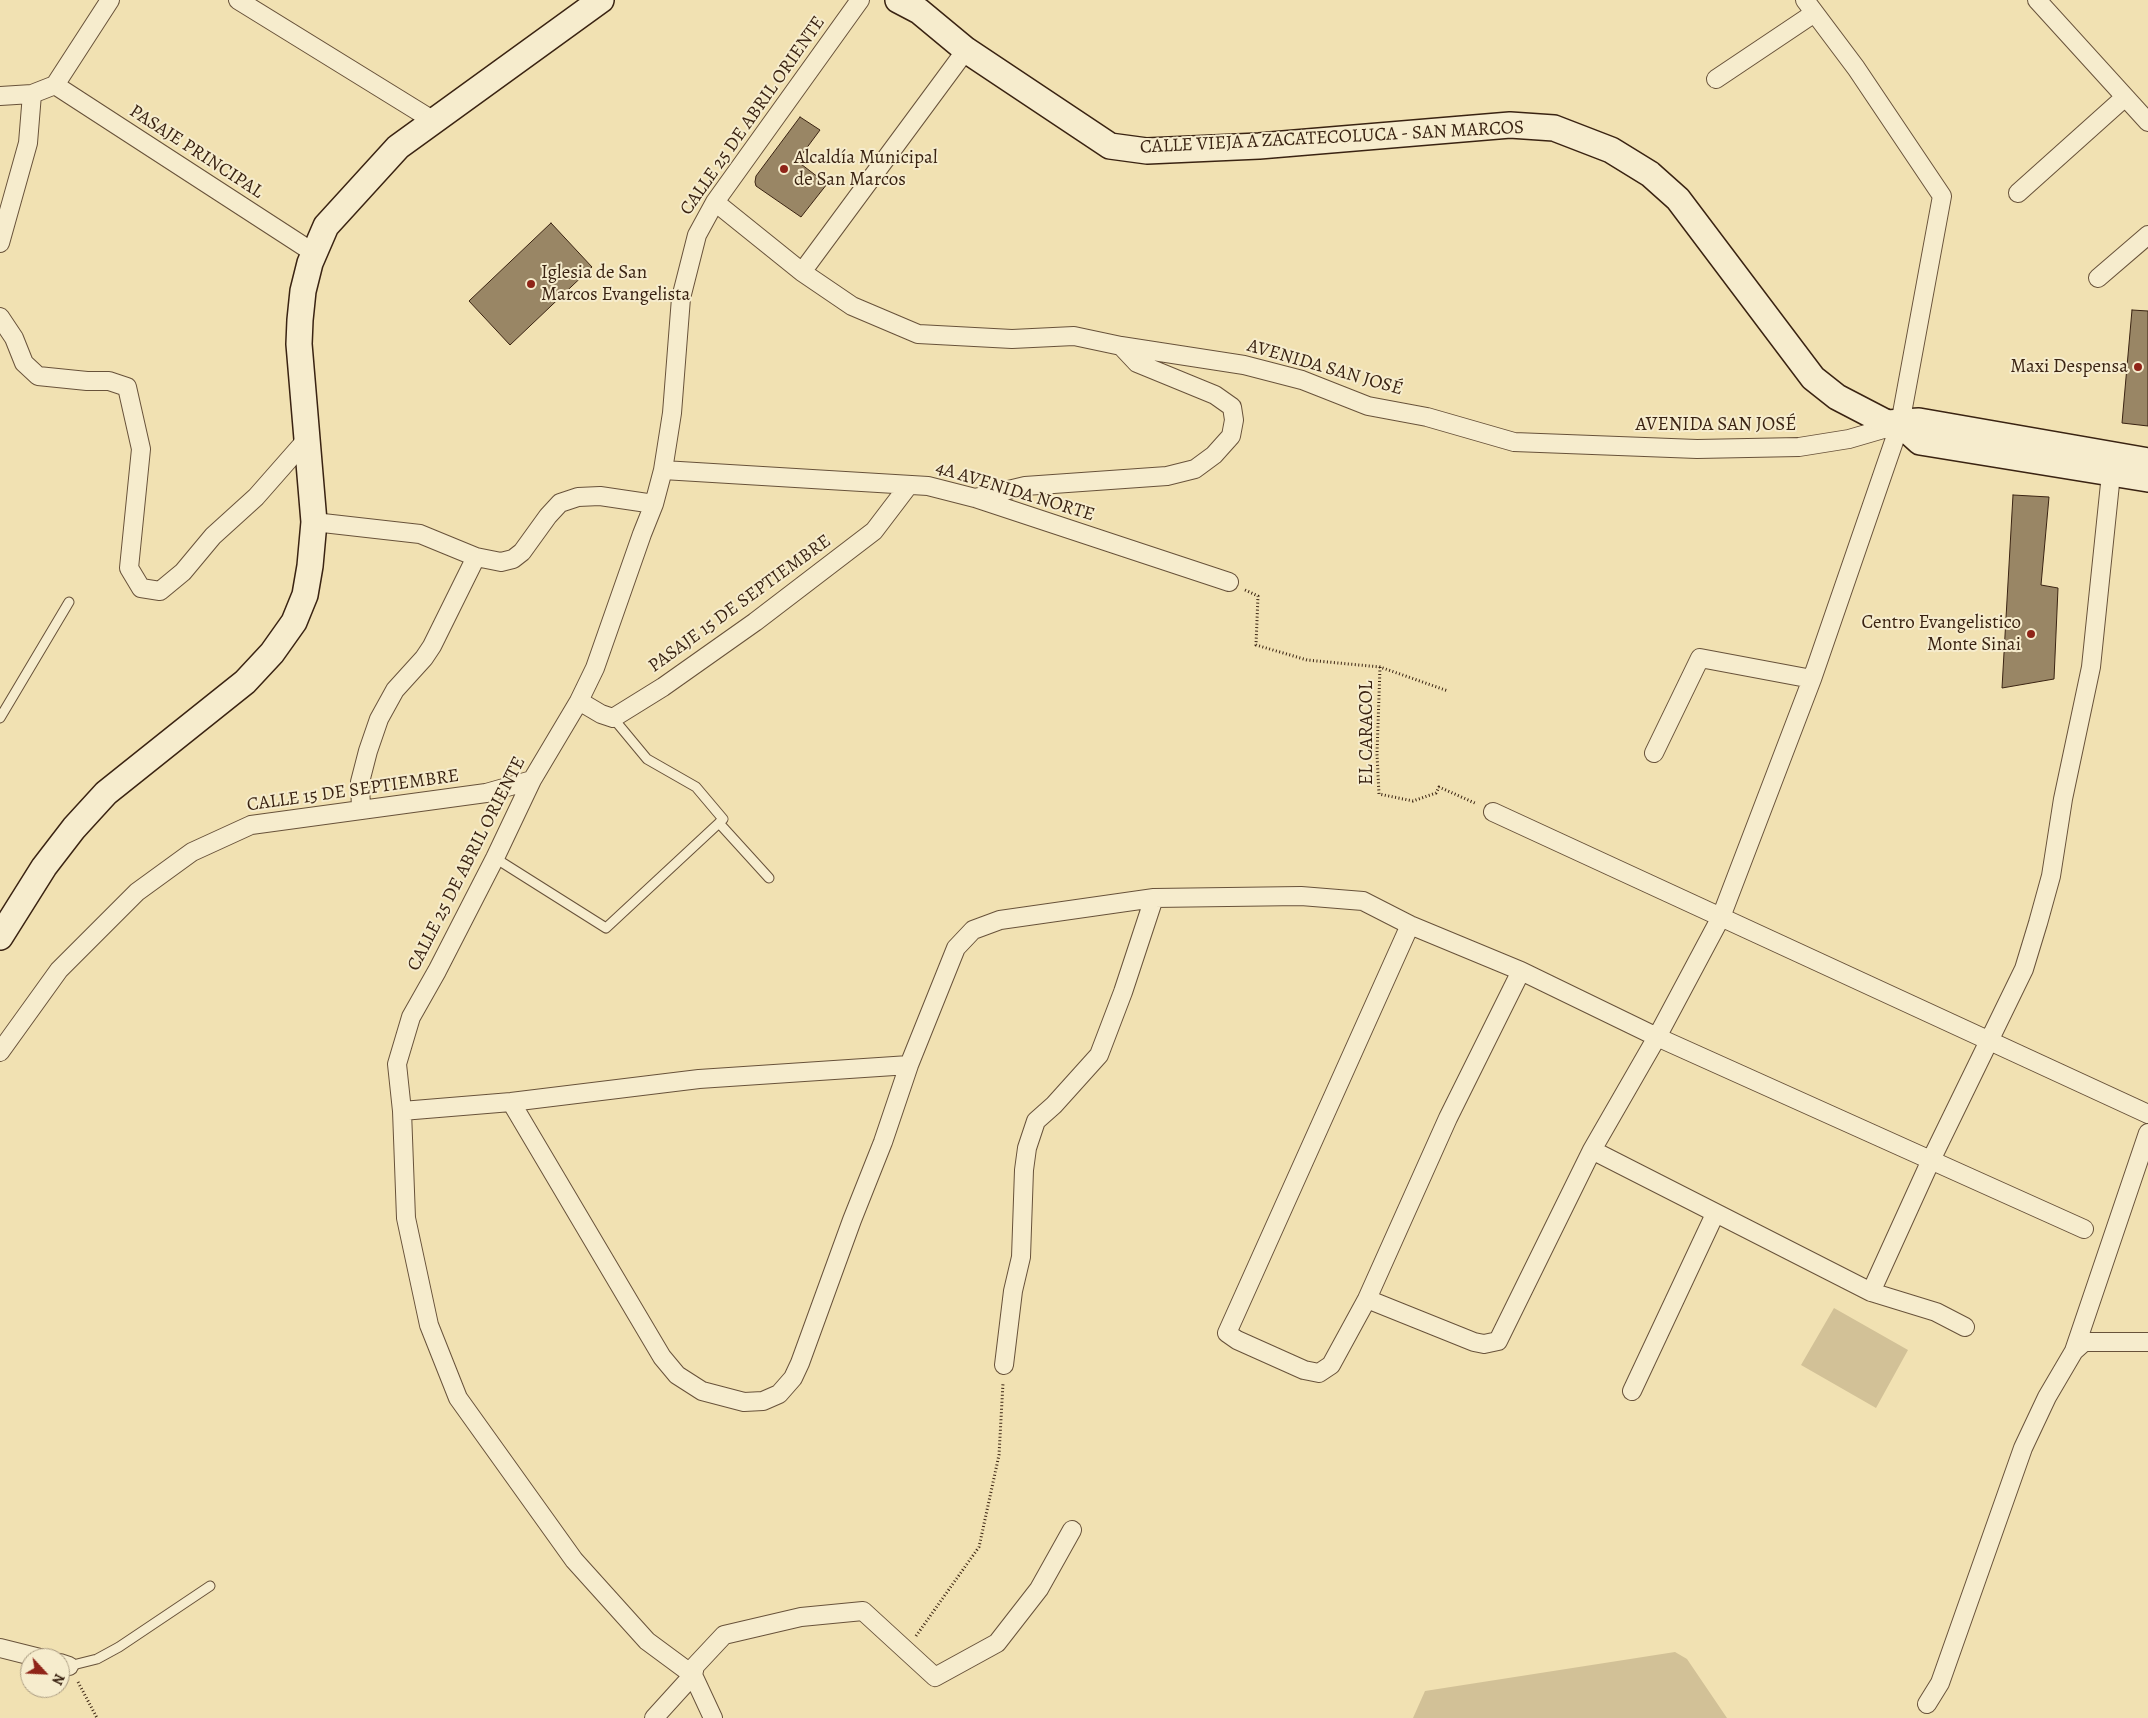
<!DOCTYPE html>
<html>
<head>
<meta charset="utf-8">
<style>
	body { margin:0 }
	#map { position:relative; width:2148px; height:1718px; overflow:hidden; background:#f1e1b2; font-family:Alegreya,serif }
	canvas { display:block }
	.north { position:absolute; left:20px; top:1648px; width:50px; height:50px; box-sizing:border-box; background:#f6eccd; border:1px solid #ab9c82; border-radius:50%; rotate:115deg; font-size:14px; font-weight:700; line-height:20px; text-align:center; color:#3a2312 }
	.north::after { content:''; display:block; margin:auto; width:18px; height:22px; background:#8f2418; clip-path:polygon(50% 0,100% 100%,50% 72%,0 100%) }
</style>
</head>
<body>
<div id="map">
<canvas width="2148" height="1718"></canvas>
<div class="north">N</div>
</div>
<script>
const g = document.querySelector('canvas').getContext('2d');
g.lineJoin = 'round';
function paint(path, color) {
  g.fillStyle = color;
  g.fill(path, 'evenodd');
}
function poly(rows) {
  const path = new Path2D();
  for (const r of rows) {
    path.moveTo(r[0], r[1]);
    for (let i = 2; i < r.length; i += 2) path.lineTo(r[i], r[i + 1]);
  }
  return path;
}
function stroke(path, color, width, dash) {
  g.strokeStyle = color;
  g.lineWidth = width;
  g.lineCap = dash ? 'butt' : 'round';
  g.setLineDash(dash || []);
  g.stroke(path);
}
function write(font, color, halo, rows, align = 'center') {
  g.font = font + ' Alegreya,serif';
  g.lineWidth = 4;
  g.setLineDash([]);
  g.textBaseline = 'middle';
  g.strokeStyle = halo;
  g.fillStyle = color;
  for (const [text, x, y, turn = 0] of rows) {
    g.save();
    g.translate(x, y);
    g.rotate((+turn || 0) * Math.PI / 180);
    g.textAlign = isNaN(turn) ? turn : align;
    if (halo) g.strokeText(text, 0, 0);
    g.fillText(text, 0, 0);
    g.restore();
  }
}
const green = poly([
	[1834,1308,1908,1350,1876,1408,1801,1365],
	[1675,1652,1687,1659,1727,1718,1413,1718,1425,1691]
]);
const building = poly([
	[800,117,820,130,797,161,827,184,801,217,756,186,755,182,756,176,800,117],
	[551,223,592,267,510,345,469,301,551,223],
	[2132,310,2148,311,2148,426,2122,423,2132,310],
	[2013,495,2049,497,2041,585,2058,588,2054,679,2002,688,2013,495]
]);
const path = poly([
	[1245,590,1258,596,1256,645,1307,660,1380,667,1448,691],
	[1380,667,1377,754,1379,794,1413,801,1436,793,1439,787,1477,804],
	[916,1636,979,1547,999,1455,1003,1383],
	[78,1682,97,1718]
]);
const lane = poly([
	[0,718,69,602],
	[613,718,647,759,696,787,723,819,719,823,769,878],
	[495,858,606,928,719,823],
	[69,1666,97,1659,119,1647,210,1586]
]);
const street = poly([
	[238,0,434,121],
	[2037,0,2148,122],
	[1716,79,1813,14],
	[55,85,314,253],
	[0,96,32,94],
	[2018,193,2124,98],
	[715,202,802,272,852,306,918,334,1012,339,1074,336,1121,346,1244,365,1302,380,1368,406,1427,417,1514,442,1697,449,1799,447,1849,439,1897,425],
	[0,243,28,143,32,94,55,85,110,0],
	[802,272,966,50],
	[2098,278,2148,235],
	[0,317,14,338,24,363,38,376,87,381,109,381,127,387,141,449,129,568,141,588,160,591,183,572,213,536,256,497,307,439],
	[663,470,928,486,975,498,1229,582],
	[975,498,1025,486,1167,476,1195,469,1214,455,1231,436,1234,420,1232,407,1215,395,1137,363,1121,346],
	[314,522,420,534,476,557,501,562,513,559,522,552,548,516,560,503,578,497,600,496,654,504],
	[579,701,601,714,613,718,663,687,755,622,874,531,909,485],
	[1654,753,1700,658,1812,679],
	[361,810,360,782,368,751,379,719,395,690,424,658,432,646,476,557],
	[1493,812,2148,1114],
	[1410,925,1227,1333,1237,1340,1304,1370,1319,1373,1331,1365,1367,1299,1448,1118,1521,971],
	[0,1052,59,970,137,892,192,852,251,825,486,793,532,780],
	[511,1102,662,1357,677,1375,702,1391,744,1402,763,1401,779,1394,793,1378,800,1363,852,1220,883,1142,909,1065,956,948,973,930,1000,920,1154,898,1301,896,1363,901,1410,925,1521,971,1657,1037,2084,1229],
	[402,1111,511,1102,699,1079,909,1065],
	[1592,1150,1871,1292,1936,1312,1965,1327],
	[1871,1292,1931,1160,2024,969,2038,923,2051,876,2063,799,2091,667,2111,474],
	[1367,1299,1474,1342,1484,1344,1498,1341,1592,1150,1657,1037,1721,917,1812,679,1900,424,1942,196,1856,68,1805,0],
	[2074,1351,2084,1342,2148,1342],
	[1004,1365,1013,1291,1021,1257,1024,1170,1027,1148,1036,1121,1054,1105,1099,1055,1123,992,1154,898],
	[1632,1391,1715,1214],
	[0,1648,40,1658],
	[60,1663,69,1666],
	[1927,1704,1940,1683,2023,1448,2047,1397,2074,1351,2148,1133],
	[654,1718,693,1675,695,1666,724,1635,801,1617,863,1611,935,1677,997,1643,1039,1589,1072,1530],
	[713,1718,693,1675,647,1641,574,1560,458,1398,429,1325,406,1218,402,1111,397,1064,411,1017,437,971,495,858,532,780,579,701,595,668,642,534,654,504,663,470,672,413,681,298,697,235,715,202,860,0]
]);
const secondary = poly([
	[898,0,919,11,966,50,1110,146,1147,151,1259,146,1510,125,1554,128,1611,150,1650,174,1678,199,1813,378,1837,397,1887,423,1919,421,2148,461],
	[1900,424,1920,442,2148,479],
	[0,937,44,867,74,828,106,793,245,682,272,653,294,622,305,595,310,566,314,522,299,344,300,320,303,291,310,263,326,226,398,147,601,0]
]);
const markers = [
	[784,169,5,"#8f2418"],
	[531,284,5,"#8f2418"],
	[2138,367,5,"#8f2418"],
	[2031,634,5,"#8f2418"]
];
const streetNames = [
	["CALLE 25 DE ABRIL ORIENTE",753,116,-55],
	["CALLE VIEJA A ZACATECOLUCA - SAN MARCOS",1332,138,-3],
	["PASAJE PRINCIPAL",196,152,33],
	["AVENIDA SAN JOSÉ",1325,368,16],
	["AVENIDA SAN JOSÉ",1716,425],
	["4A AVENIDA NORTE",1015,492,17],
	["PASAJE 15 DE SEPTIEMBRE",740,604,-36],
	["EL CARACOL",1367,733,-90],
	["CALLE 15 DE SEPTIEMBRE",353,791,-8],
	["CALLE 25 DE ABRIL ORIENTE",467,864,-63]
];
const poiNames = [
	["Alcaldía Municipal",794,158],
	["de San Marcos",794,180],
	["Iglesia de San",541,273],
	["Marcos Evangelista",541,295],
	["Maxi Despensa",2128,367,"right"],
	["Centro Evangelistico",2021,623,"right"],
	["Monte Sinai",2021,645,"right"]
];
paint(green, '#d2c197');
paint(building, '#998665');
stroke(building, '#3a2312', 1);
stroke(lane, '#68523a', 11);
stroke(street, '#68523a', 20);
stroke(secondary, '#3a2312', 28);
stroke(path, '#3a2312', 3, [1, 2.5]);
stroke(lane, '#f6eccd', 9);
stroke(street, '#f6eccd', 18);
stroke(secondary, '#f6eccd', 25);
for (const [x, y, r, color] of markers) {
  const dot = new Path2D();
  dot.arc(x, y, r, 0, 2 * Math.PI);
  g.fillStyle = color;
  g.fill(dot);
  stroke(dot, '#f6eccd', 2);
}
write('19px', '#3a2312', '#f6eccd', streetNames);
write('19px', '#3a2312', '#f6eccd', poiNames, 'left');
</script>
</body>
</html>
